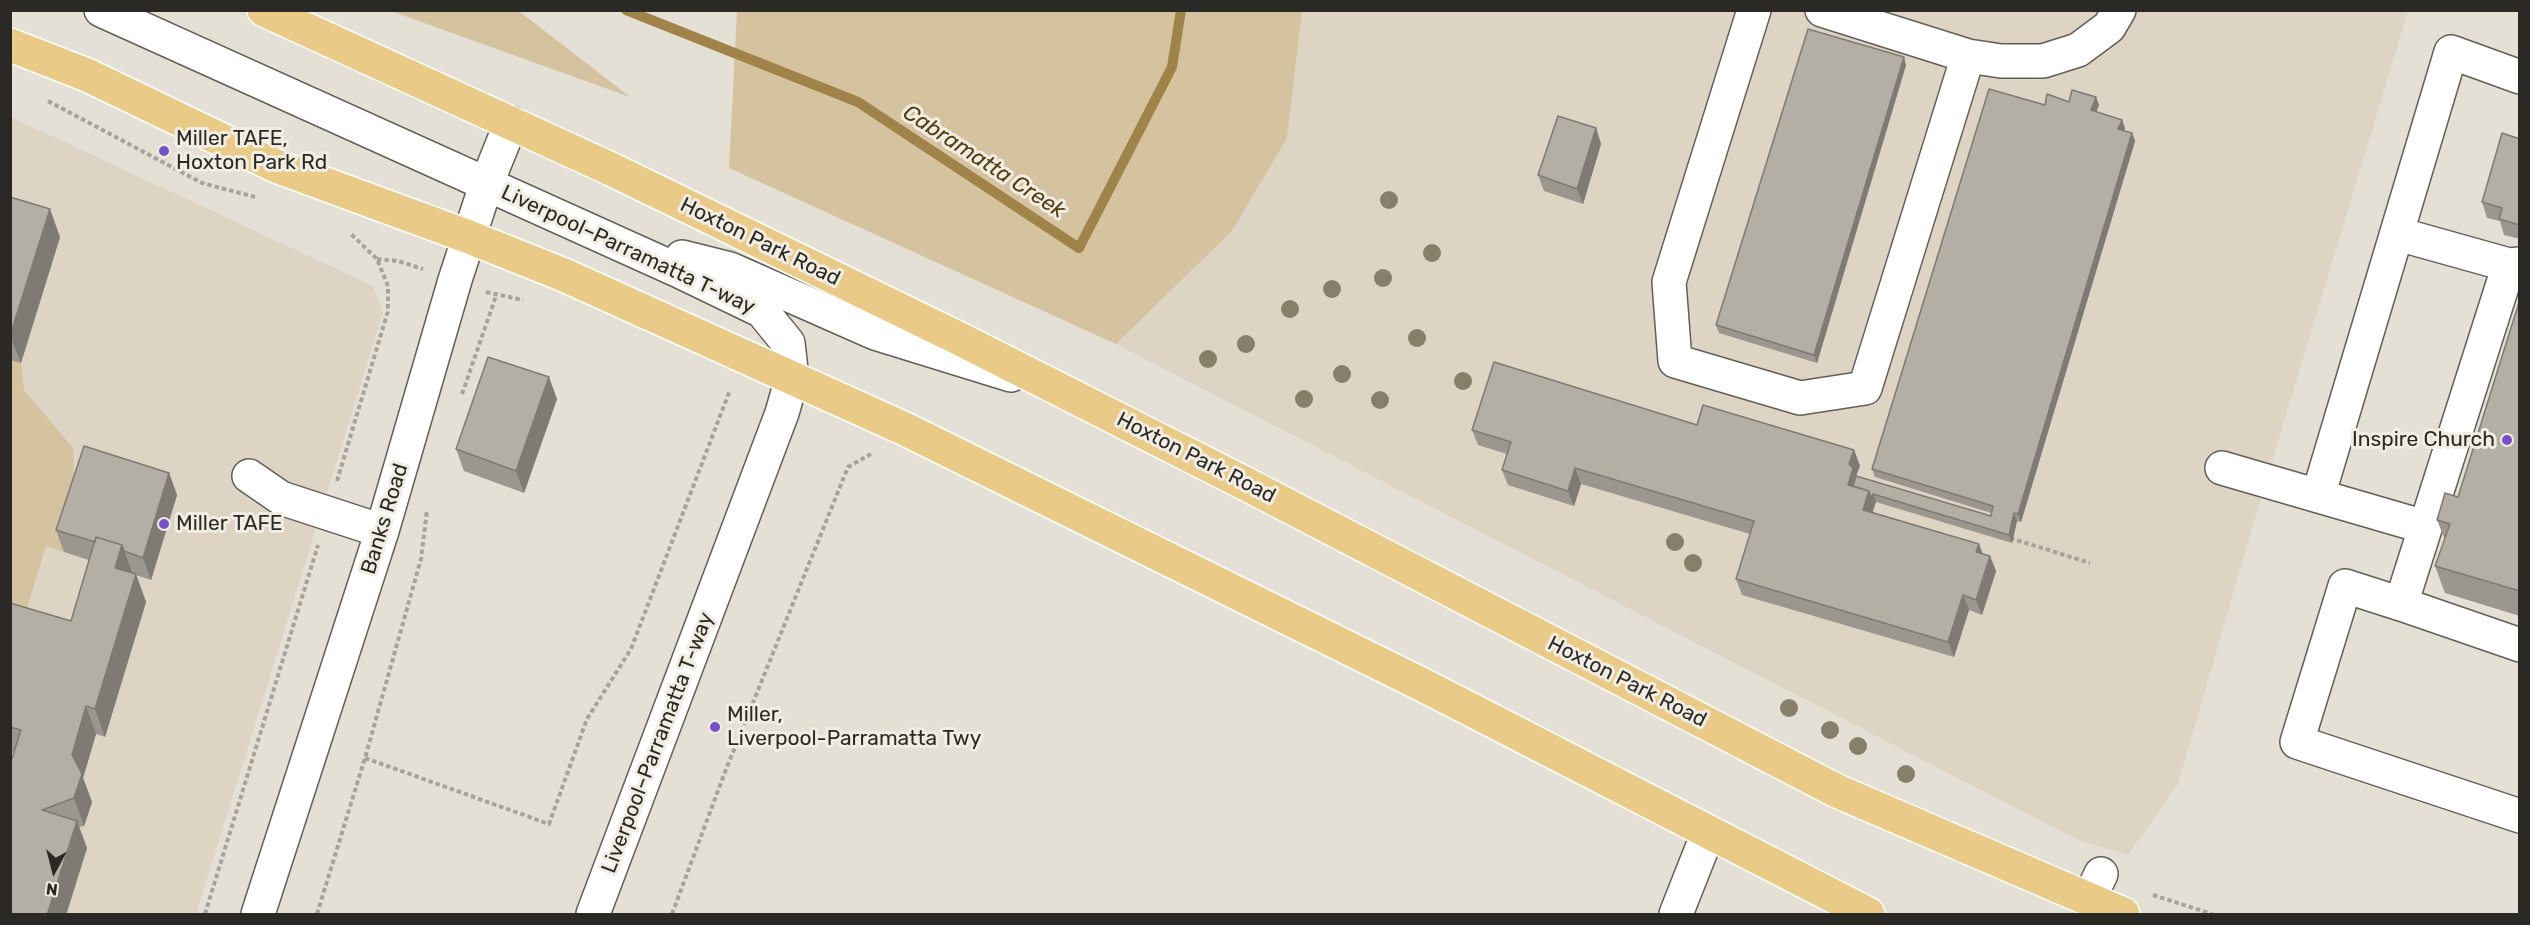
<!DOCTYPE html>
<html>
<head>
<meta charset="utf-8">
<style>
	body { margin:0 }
	#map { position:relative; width:2530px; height:925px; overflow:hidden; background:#e5e0d6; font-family:Rubik,sans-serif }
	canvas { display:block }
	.frame { position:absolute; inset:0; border:12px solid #2b2925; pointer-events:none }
	.north { position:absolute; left:24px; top:841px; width:60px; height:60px; -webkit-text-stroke:4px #f2ede3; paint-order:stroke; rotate:187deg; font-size:16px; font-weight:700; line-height:24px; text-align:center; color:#2b2925 }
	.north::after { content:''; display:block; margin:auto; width:21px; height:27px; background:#2b2925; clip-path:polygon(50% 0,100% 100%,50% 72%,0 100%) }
</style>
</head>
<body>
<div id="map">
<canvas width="2530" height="925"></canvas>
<div class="frame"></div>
<div class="north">N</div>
</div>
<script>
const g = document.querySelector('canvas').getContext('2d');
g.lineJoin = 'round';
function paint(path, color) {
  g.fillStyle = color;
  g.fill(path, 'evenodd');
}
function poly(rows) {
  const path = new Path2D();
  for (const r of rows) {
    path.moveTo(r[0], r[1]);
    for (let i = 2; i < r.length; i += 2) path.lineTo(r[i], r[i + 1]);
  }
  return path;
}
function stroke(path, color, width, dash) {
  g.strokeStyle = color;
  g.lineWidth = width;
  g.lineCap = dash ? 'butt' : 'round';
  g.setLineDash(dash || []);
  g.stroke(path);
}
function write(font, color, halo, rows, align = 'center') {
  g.font = font + ' Rubik,sans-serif';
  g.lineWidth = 6;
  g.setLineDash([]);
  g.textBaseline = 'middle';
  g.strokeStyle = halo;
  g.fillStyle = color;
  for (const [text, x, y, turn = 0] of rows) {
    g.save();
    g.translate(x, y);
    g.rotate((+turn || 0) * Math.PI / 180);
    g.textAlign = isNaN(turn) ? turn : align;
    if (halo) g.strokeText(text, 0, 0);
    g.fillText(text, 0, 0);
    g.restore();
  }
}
const built = poly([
	[1302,11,2408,11,2257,511,2178,784,2128,855,2078,840,1116,344,1232,231,1287,138],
	[11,117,373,286,383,313,196,914,11,914]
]);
const green = poly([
	[391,11,519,11,630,97],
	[737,11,737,10,1302,11,1287,138,1232,231,1116,344,729,168],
	[10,360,21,363,24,390,73,448,74,472,89,476,64,552,46,546,20,630,10,627]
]);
const stream = poly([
	[626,10,858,102,1079,248,1172,67,1181,10]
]);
const path = poly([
	[48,101,202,183,255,197],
	[377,259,398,261,423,269],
	[486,292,523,300],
	[462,394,496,296],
	[337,481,388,311,388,286,377,259,350,233],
	[2010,538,2090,563],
	[365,758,549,824,587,719,631,649,730,390],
	[2153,895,2212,914],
	[205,914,318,545],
	[317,914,365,758,421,559,427,511],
	[672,914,725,772,848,467,871,454]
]);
const minor = poly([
	[101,10,677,270,762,311,788,343,792,378,782,413,593,914],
	[1754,10,1669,282,1675,361,1800,398,1865,388,1968,56],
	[1822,10,1968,56,2001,61,2043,61,2078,50,2109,27,2119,10],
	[2398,234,2509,265],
	[682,257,730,269,875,333,1011,375],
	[2520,264,2509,265,2401,604,2520,645],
	[2222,468,2425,527],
	[249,476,281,498,382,531],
	[2318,496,2451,52,2520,77],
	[2401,604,2345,586,2297,742,2520,816],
	[2088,901,2101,874],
	[258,914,382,531,455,280,486,185,511,123],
	[1676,914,1708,833]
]);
const major = poly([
	[264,10,613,170,962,340,1248,485,1837,791,2123,914],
	[10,45,87,75,276,166,469,237,564,275,905,429,1423,685,1868,914]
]);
const trees = [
	[1389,200],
	[1432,253],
	[1383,278],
	[1332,289],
	[1290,309],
	[1417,338],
	[1246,344],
	[1208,359],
	[1342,374],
	[1463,381],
	[1304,399],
	[1380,400],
	[1675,542],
	[1693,563],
	[1789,708],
	[1830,730],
	[1858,746],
	[1906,774]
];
const wall = poly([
	[1906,65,1817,363,1719,333,1716,325],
	[2096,97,2099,105,2096,112,2122,120,2125,128,2124,131,2132,133,2135,141,2021,522,2017,521,2012,543,1876,502,1873,512,1979,544,1982,554,1990,556,1996,571,1982,615,1969,610,1954,657,1742,595,1736,579,1750,534,1581,484,1574,506,1508,485,1502,470,1507,454,1478,445,1472,430,1697,425,1854,450,1860,466,1856,476,1991,516,1991,513,1875,477,1872,469,2045,105],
	[1596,128,1601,144,1583,204,1544,191,1538,175],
	[2520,139,2520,239,2504,235,2500,221,2487,218,2482,202],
	[10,197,60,237,21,363,10,360],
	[2520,299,2520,616,2445,593,2435,566,2445,540,2437,520,2458,497],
	[557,399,524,493,464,471,456,449],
	[169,473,177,495,151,580,136,575,146,602,105,737,96,734,83,778,92,802,84,826,79,827,87,848,66,915,10,915,14,753,10,752,10,603,71,621,89,560,64,552,56,530]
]);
const shadedWall = poly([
	[1904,57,1906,65,1817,363,1814,355],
	[2096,97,2099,105,2094,118,2091,110],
	[2122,120,2125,128,2121,137,2118,129],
	[1596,128,1601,144,1583,204,1577,189],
	[2132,133,2135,141,2021,522,2018,514],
	[50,209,60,237,21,363,10,336],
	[549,377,557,399,524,493,516,471],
	[1854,450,1860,466,1856,476,1856,494,1848,485,1849,464],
	[1575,468,1581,484,1574,506,1568,491],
	[169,473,177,495,151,580,143,558],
	[1869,491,1874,506,1869,525,1863,510],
	[1873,494,1876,502,1874,506,1871,498],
	[2014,513,2017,521,2012,543,2009,535],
	[1979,544,1985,560,1976,552],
	[122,545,132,572,125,595,115,568],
	[1990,556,1996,571,1982,615,1976,600],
	[136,574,146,602,105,737,95,709],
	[1963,595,1969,610,1954,657,1948,642],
	[86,706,96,734,83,778,92,802,84,826,74,798,72,755],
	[77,821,87,848,66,915,47,915]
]);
const building = poly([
	[1808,29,1904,57,1814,355,1716,325,1808,29],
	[1989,89,2045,105,2047,94,2069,102,2072,90,2096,97,2091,110,2122,120,2118,129,2132,133,2018,514,2014,513,2009,535,1873,494,1871,498,1869,491,1853,486,1856,476,1991,516,1993,506,1872,469,1989,89],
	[1558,116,1596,128,1577,189,1538,175,1558,116],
	[2502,133,2520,139,2520,225,2499,219,2502,208,2482,202,2502,133],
	[10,197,50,209,10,336,10,197],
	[2520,299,2520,591,2435,566,2450,524,2437,520,2445,493,2458,497,2520,299],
	[488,357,549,377,516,471,456,449,488,357],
	[1494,362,1697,425,1703,405,1854,450,1849,464,1853,468,1848,485,1869,491,1863,510,1979,544,1976,552,1990,556,1976,600,1963,595,1948,642,1736,579,1754,521,1575,468,1568,491,1502,470,1511,442,1472,430,1494,362],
	[84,446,169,473,143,558,124,551,122,545,96,537,95,542,56,530,84,446],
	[96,537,122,545,115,568,136,574,95,709,86,706,72,755,82,774,74,798,42,810,77,821,47,915,10,915,10,765,21,730,10,727,10,603,71,621,96,537]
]);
const markers = [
	[164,151,6,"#764fc9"],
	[2507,440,6,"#764fc9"],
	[164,524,6,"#764fc9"],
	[715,727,6,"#764fc9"]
];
const poiNames = [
	["Miller TAFE,",176,139],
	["Hoxton Park Rd",176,163],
	["Inspire Church",2495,440,"right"],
	["Miller TAFE",176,524],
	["Miller,",727,715],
	["Liverpool-Parramatta Twy",727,739]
];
const streetNames = [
	["Hoxton Park Road",760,242,26],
	["Liverpool–Parramatta T-way",628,250,25],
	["Hoxton Park Road",1196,458,27],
	["Banks Road",385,519,-73],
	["Hoxton Park Road",1627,682,27],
	["Liverpool–Parramatta T-way",658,743,-69]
];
const waterNames = [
	["Cabramatta Creek",984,162,33]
];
paint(built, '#ddd4c4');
paint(green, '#d5c29e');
stroke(stream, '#9f8349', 10);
stroke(minor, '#635e56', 36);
stroke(major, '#fff', 36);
stroke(path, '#a7a39b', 4, [4.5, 3]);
stroke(minor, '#fff', 33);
stroke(major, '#e9cb87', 33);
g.fillStyle = '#887f6b';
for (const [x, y] of trees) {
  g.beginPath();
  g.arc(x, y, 9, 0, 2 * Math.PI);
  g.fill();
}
paint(wall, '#9b968e');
paint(shadedWall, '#7e7a74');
paint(building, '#b4afa5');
stroke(building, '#7e7a74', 1.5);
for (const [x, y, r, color] of markers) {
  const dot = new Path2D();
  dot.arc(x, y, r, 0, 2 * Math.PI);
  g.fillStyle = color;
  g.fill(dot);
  stroke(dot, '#f2ede3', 2);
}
write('21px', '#2b2925', '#f2ede3', poiNames, 'left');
write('21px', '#2b2925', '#f2ede3', streetNames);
write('italic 22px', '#543f10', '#f2ede3', waterNames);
</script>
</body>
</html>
